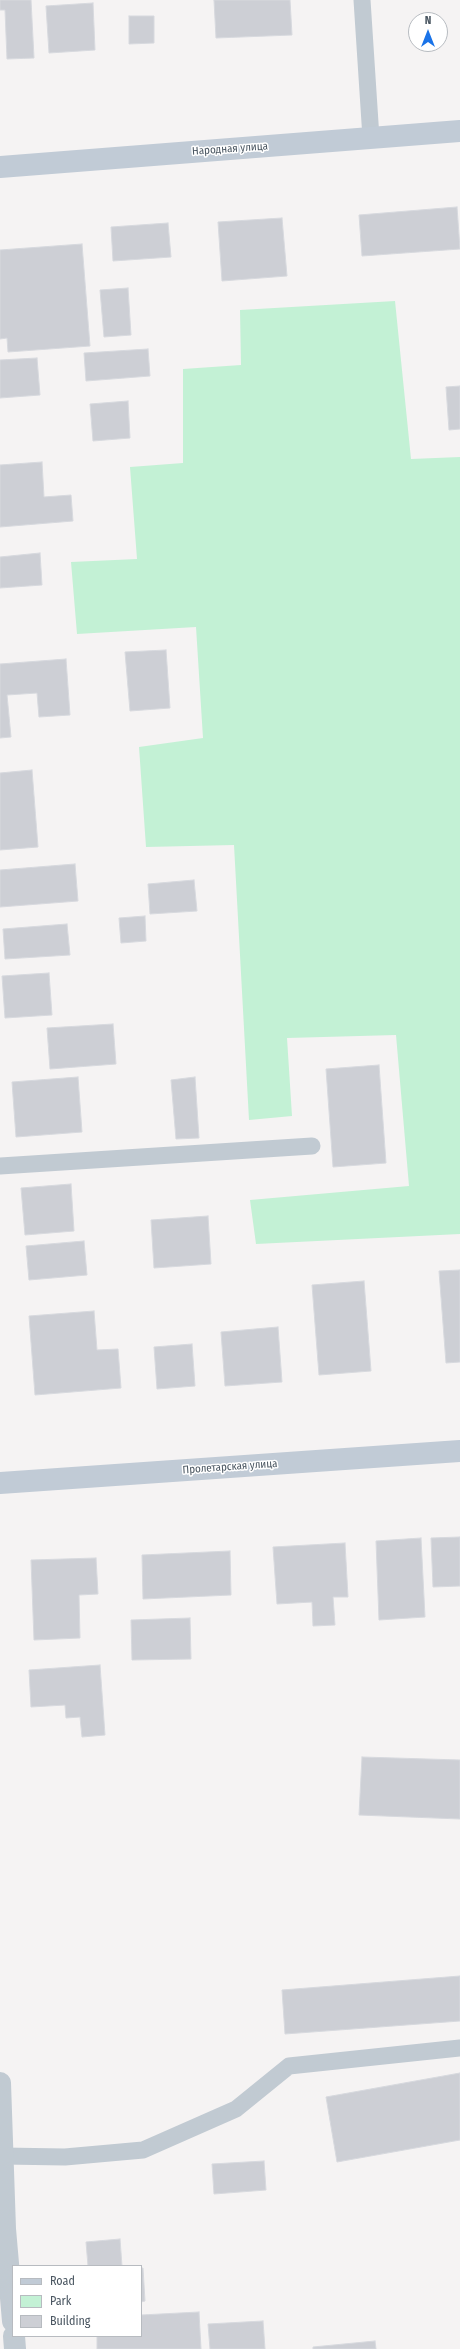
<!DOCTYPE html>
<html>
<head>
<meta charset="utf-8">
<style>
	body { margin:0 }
	#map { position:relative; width:460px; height:2349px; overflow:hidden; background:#f5f3f3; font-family:"Fira Sans Condensed",sans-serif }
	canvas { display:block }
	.legend { position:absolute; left:12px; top:2265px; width:130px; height:72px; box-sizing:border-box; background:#fff; border:1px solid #b7bbc0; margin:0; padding:5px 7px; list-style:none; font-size:12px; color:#4a5661 }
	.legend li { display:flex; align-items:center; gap:8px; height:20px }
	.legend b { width:20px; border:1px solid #b7bbc0 }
	.north { position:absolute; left:408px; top:12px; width:40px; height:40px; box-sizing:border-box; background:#fff; border:1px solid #b7bbc0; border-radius:50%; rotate:0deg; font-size:11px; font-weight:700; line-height:16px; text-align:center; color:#4a5661 }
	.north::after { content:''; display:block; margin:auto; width:14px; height:18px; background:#1a73e8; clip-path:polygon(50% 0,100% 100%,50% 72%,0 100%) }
</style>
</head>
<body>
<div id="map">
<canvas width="460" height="2349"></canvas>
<ul class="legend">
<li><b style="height:5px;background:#c1cbd6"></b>Road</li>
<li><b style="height:11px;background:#c3f1d5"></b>Park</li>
<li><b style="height:11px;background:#cdcfd5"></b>Building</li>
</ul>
<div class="north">N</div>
</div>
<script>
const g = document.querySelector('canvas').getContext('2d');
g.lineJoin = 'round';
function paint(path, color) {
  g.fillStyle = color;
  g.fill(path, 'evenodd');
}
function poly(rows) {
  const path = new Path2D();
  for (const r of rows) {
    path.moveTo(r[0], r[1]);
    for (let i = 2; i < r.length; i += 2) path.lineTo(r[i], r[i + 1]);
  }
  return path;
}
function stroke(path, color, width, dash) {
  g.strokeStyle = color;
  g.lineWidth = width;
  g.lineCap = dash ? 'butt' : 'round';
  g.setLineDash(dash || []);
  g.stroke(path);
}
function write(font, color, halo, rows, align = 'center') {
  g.font = font + ' "Fira Sans Condensed",sans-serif';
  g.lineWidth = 3;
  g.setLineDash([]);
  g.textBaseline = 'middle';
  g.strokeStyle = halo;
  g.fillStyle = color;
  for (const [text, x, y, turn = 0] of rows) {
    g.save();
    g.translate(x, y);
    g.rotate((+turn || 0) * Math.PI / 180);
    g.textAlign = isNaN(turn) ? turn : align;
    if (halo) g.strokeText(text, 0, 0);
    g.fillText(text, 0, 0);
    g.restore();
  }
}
const green = poly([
	[395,301,411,459,460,457,460,1234,256,1244,250,1200,409,1186,396,1035,287,1038,292,1116,249,1120,234,845,146,847,139,747,203,738,196,627,77,634,71,562,137,559,130,467,183,463,183,369,241,365,240,310]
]);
const building = poly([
	[0,0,31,0,34,58,7,59,5,10,0,10,0,0],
	[214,0,290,0,292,35,216,38,214,0],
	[93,3,95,50,49,53,46,6,93,3],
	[129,16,154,16,154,43,129,44,129,16],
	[457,207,460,249,362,256,359,215,457,207],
	[282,218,287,276,222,281,218,222,282,218],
	[168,223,171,257,113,261,111,227,168,223],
	[82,244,90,346,8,352,7,338,0,339,0,250,82,244],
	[128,288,131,335,104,337,100,290,128,288],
	[148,349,150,376,86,381,84,353,148,349],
	[37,358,40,395,0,398,0,360,37,358],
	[460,386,460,429,449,430,446,387,460,386],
	[128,401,130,438,93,441,90,404,128,401],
	[42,462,44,497,71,495,73,521,0,527,0,465,42,462],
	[40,553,42,585,0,588,0,557,40,553],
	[166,650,170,708,130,711,125,652,166,650],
	[66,659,70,715,39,717,37,693,7,695,11,737,0,738,0,664,66,659],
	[32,770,38,847,0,850,0,773,32,770],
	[75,864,78,901,0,907,0,870,75,864],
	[194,880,197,911,150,914,148,884,194,880],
	[145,916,146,941,121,943,119,918,145,916],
	[67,924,70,955,5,959,3,929,67,924],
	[49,973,52,1015,5,1018,2,976,49,973],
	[113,1024,116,1064,50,1069,47,1028,113,1024],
	[379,1065,386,1163,333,1167,326,1069,379,1065],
	[78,1077,82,1132,16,1137,12,1082,78,1077],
	[195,1077,199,1138,176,1139,171,1080,195,1077],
	[71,1184,74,1231,25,1235,21,1188,71,1184],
	[208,1216,211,1264,154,1268,151,1220,208,1216],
	[84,1241,87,1275,29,1280,26,1246,84,1241],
	[460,1270,460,1362,446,1363,439,1271,460,1270],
	[364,1281,371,1371,319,1375,312,1285,364,1281],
	[94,1311,97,1350,118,1349,121,1388,35,1395,29,1316,94,1311],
	[278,1327,282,1382,225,1386,221,1332,278,1327],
	[192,1344,195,1386,157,1389,154,1347,192,1344],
	[460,1537,460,1586,433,1587,431,1538,460,1537],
	[421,1538,425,1617,379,1620,376,1541,421,1538],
	[345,1543,348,1597,333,1597,335,1625,313,1626,312,1602,277,1604,273,1547,345,1543],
	[230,1551,231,1595,143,1599,142,1555,230,1551],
	[96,1558,98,1594,79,1595,80,1638,34,1640,31,1560,96,1558],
	[190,1618,191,1659,132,1660,131,1620,190,1618],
	[100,1665,105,1735,82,1737,80,1717,66,1718,65,1705,31,1707,29,1670,100,1665],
	[362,1757,460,1760,460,1819,359,1815,362,1757],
	[460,1976,460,2021,285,2034,282,1990,460,1976],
	[460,2073,460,2140,337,2162,326,2097,460,2073],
	[264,2161,266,2190,214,2194,212,2164,264,2161],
	[120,2239,122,2266,88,2266,86,2242,120,2239],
	[141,2268,143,2268,145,2301,141,2302,141,2268],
	[199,2312,201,2349,97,2349,97,2336,141,2336,141,2315,199,2312],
	[263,2321,265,2349,210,2349,208,2324,263,2321],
	[375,2341,376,2349,313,2349,313,2347,375,2341]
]);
const lane = poly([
	[362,0,371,138],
	[0,1166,312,1146],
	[3,2156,65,2157,143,2150,236,2109,289,2066,460,2048]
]);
const street = poly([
	[0,2083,5,2229,13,2321],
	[14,2336,15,2349]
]);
const secondary = poly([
	[0,167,460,131],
	[0,1483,460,1451]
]);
const streetNames = [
	["Народная улица",230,149,-4],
	["Пролетарская улица",230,1467,-4]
];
paint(green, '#c3f1d5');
paint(building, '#cdcfd5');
stroke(building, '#d7d9de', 1);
stroke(lane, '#c1cad2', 17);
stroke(street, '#c1cad2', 22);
stroke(secondary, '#c1cbd6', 22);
write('11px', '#4a5661', '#fff', streetNames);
</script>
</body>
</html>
